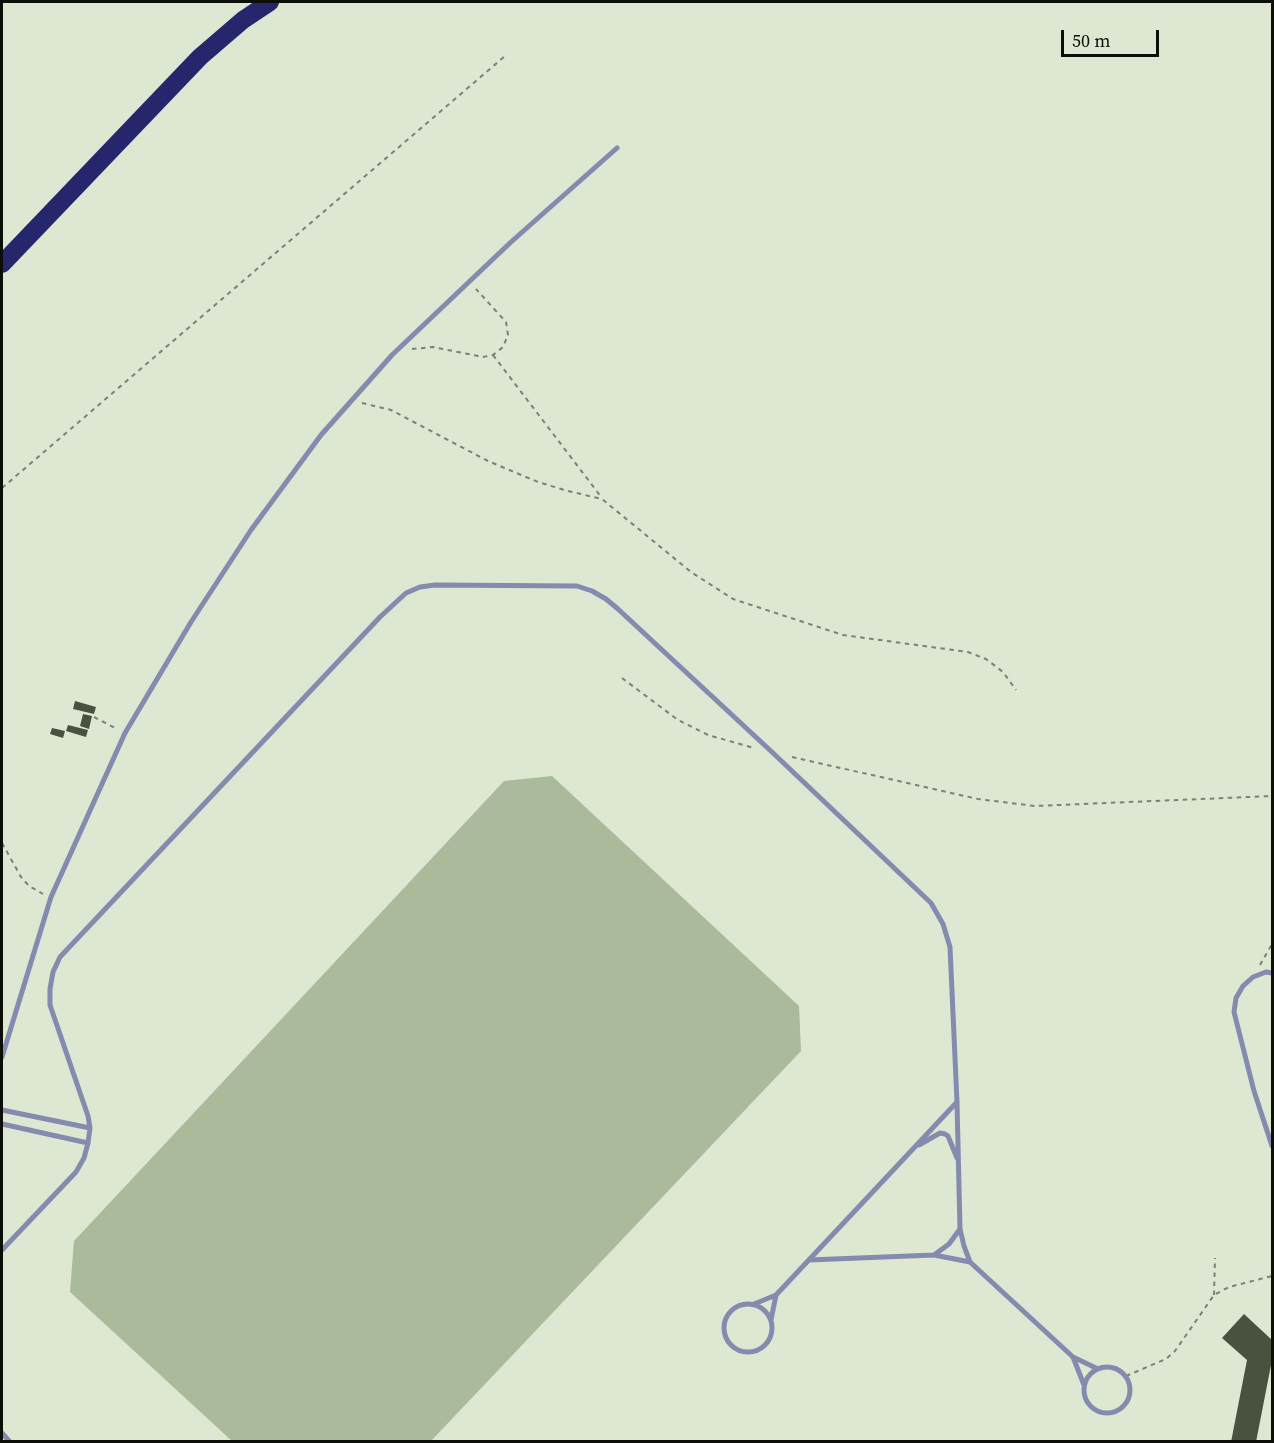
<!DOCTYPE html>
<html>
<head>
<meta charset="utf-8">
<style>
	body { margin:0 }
	#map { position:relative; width:1274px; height:1443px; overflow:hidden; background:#dde7d1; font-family:"Source Serif 4",serif }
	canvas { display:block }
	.frame { position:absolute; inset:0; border:3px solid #0c0f08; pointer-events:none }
	.scale { position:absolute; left:1061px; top:30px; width:98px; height:27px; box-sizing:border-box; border:3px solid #0c0f08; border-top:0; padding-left:8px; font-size:18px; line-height:21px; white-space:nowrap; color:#0c0f08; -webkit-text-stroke:4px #dde7d1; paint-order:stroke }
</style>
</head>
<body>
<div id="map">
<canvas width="1274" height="1443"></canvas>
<div class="frame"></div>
<div class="scale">50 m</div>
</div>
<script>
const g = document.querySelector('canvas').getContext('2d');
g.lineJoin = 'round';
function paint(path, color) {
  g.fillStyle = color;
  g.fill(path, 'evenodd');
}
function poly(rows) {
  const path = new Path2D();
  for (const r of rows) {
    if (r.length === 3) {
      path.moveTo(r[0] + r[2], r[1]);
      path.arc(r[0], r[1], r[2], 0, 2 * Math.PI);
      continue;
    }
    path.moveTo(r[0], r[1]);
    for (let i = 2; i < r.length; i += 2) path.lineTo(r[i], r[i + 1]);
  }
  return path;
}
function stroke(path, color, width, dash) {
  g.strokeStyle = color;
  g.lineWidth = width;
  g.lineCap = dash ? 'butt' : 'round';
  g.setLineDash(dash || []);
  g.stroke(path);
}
const green = poly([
	[552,776,799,1006,801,1051,431,1441,232,1441,70,1292,74,1241,504,781]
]);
const building = poly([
	[75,701,96,707,94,714,73,709],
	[83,714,92,716,89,729,80,726],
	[68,725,88,730,86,737,66,731],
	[52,728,65,731,63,738,50,734],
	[1244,1314,1272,1340,1272,1360,1256,1442,1231,1442,1247,1360,1222,1338]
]);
const path = poly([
	[412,349,433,347,483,357,493,355,503,347,508,335,506,322,476,289],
	[493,355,602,498],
	[362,403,391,410,488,461,538,482,568,491,602,499,691,572,733,599,843,635,968,652,986,659,1003,672,1016,690],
	[2,488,505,56],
	[622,678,678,720,708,735,754,748],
	[94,717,117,729],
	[792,757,978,799,1035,806,1272,796],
	[2,843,21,877,29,886,43,894],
	[1260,965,1272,944],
	[1214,1295,1215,1258],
	[1126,1376,1166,1359,1175,1351,1214,1295,1229,1287,1272,1276]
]);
const service = poly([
	[1272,973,1266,972,1253,977,1243,986,1236,998,1234,1012,1254,1091,1272,1146],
	[2,1057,51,897,125,733,191,622,251,530,321,435,392,355,511,242,617,148],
	[2,1110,90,1128],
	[2,1124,88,1143],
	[919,1145,940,1133,945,1134,948,1136,957,1158],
	[2,1250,76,1172,84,1158,88,1143,90,1128,88,1116,50,1005,50,989,53,972,60,957,380,617,406,593,420,587,435,585,577,586,592,591,606,599,618,609,773,753,931,903,943,924,950,947,957,1102,960,1229,964,1246,970,1262,1073,1357,1098,1369],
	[934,1255,949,1244,960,1229],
	[809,1260,934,1255,970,1262],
	[748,1328,24],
	[754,1304,776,1295,957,1102],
	[771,1320,776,1295],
	[1073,1357,1084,1385],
	[1107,1390,23],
	[2,1433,10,1442]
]);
const motorway = poly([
	[2,264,200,57,243,20,270,2]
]);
paint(green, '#abba9a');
paint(building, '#49523f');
stroke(path, '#7b8273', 2, [4.5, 4.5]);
stroke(service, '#858baf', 5);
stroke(motorway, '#26266d', 18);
</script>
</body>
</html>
